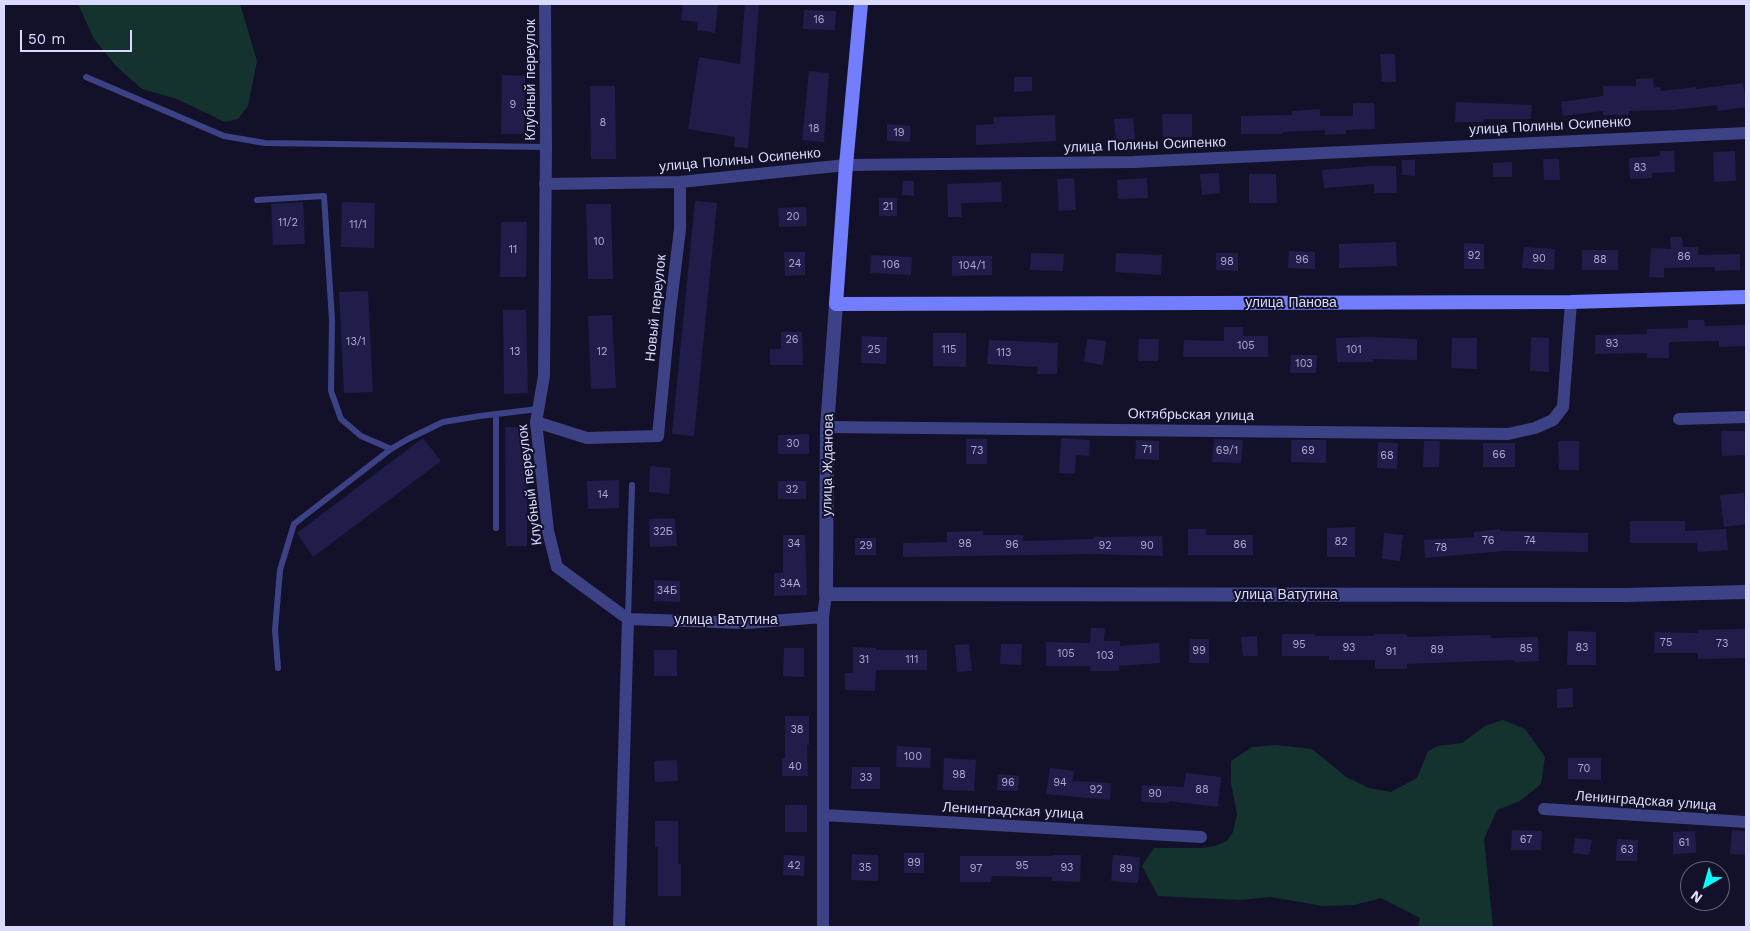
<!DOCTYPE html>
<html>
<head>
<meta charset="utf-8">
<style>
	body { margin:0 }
	#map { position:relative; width:1750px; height:931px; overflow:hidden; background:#121129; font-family:"Work Sans",sans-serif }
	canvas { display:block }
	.frame { position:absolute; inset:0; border:5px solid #dadafe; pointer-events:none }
	.north { position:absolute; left:1680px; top:861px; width:50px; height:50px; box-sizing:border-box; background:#121129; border:1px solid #62617e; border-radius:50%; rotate:218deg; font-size:14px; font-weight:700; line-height:20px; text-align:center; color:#dadafe }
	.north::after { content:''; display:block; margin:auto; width:18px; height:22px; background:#09fbf9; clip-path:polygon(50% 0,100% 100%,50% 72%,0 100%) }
	.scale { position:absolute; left:20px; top:30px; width:112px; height:22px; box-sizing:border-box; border:2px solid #dadafe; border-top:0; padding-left:6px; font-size:15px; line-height:18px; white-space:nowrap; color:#dadafe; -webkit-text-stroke:4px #121129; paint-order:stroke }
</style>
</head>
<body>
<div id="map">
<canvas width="1750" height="931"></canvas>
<div class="frame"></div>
<div class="north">N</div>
<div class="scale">50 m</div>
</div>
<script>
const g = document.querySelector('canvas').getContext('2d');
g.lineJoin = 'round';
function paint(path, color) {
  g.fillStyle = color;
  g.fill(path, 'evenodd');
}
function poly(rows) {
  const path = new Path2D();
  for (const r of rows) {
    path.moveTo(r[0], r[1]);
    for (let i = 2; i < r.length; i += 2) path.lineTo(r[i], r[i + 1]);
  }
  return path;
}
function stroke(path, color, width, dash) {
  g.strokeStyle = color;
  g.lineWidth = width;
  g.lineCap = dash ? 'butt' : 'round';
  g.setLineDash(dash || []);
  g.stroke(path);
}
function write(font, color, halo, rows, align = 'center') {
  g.font = font + ' "Work Sans",sans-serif';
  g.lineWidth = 4;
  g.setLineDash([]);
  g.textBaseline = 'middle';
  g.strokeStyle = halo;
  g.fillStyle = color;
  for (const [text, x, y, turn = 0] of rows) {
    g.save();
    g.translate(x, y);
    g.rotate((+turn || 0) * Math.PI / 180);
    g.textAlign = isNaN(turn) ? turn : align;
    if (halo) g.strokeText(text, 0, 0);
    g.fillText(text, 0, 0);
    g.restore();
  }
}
const green = poly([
	[78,4,240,4,257,61,248,106,238,119,225,122,177,99,142,89,117,67,94,39],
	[1503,720,1525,729,1545,757,1541,784,1520,801,1497,810,1484,839,1493,927,1418,927,1420,918,1381,898,1354,905,1323,906,1271,897,1240,900,1158,896,1142,866,1154,848,1201,848,1215,846,1227,841,1233,832,1237,814,1231,783,1231,761,1252,747,1276,745,1312,749,1346,777,1369,788,1391,792,1417,778,1428,751,1438,746,1462,743,1485,726]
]);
const building = poly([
	[683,4,718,4,715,33,697,30,698,22,681,20],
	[745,4,759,4,748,148,734,147,735,137,688,129,699,57,740,64],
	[804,10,836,11,835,30,803,29],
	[1380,54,1395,54,1396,82,1382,82],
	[809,71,829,73,824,142,802,140],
	[502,75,525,76,524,134,501,134],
	[1014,77,1032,77,1032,91,1014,92],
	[1653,78,1654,88,1660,87,1661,91,1696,87,1696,89,1743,83,1746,107,1718,111,1717,105,1672,110,1629,111,1629,115,1603,115,1603,111,1563,116,1561,102,1603,96,1603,86,1636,86,1636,79],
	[590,86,615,86,616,159,591,159],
	[1456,102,1532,105,1531,119,1484,119,1484,122,1455,122],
	[1353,103,1374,103,1375,129,1346,130,1346,134,1325,135,1325,130,1282,132,1282,134,1241,134,1241,116,1292,115,1292,111,1320,109,1320,116,1353,116],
	[1162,114,1192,114,1192,137,1163,137],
	[1055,115,1056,141,976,145,976,125,994,124,993,117],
	[1133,118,1135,139,1116,141,1114,119],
	[887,124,911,126,910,142,887,141],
	[1660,151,1674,151,1675,172,1652,173,1652,178,1630,179,1629,158,1660,156],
	[1735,151,1736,181,1714,182,1713,152],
	[1543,159,1559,159,1560,180,1544,180],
	[1402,160,1415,160,1415,176,1402,175],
	[1512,162,1512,177,1493,177,1493,163],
	[1370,166,1396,166,1397,193,1374,193,1374,184,1324,188,1322,170],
	[1219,173,1220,193,1202,195,1200,174],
	[1249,174,1276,174,1277,203,1249,203],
	[1074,178,1076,210,1059,211,1057,179],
	[1147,178,1148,198,1118,199,1117,180],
	[903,181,914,181,914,196,902,195],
	[1001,182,1002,202,961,203,962,217,948,217,947,184],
	[879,198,897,198,897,216,879,216],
	[695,201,717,203,694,436,672,434],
	[303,202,305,244,273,245,271,204],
	[342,202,375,203,374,248,341,247],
	[586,204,611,204,613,279,588,279],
	[806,207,807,226,779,227,778,208],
	[501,222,527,222,526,277,500,277],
	[1670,237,1682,237,1683,247,1698,247,1698,255,1740,254,1740,270,1715,271,1715,267,1664,268,1664,278,1649,277,1651,248,1671,249],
	[1396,242,1397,266,1339,268,1339,244],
	[1464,243,1484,244,1484,269,1464,269],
	[1524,247,1555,249,1554,270,1522,268],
	[1582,250,1618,250,1618,270,1582,270],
	[1289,251,1315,252,1315,269,1288,268],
	[784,252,805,252,805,275,785,276],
	[1031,253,1064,254,1063,271,1030,270],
	[1116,253,1162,255,1161,275,1115,272],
	[1216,253,1238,253,1238,271,1216,270],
	[871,255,912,257,911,275,870,273],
	[952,256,992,256,992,275,952,276],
	[368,291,373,392,344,393,339,292],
	[503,310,526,310,528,393,504,394],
	[612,315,616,388,591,389,588,316],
	[1688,320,1704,320,1705,326,1746,325,1746,346,1719,347,1719,341,1669,342,1669,358,1647,358,1647,353,1595,354,1595,335,1647,334,1647,329,1688,328],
	[1224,327,1243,327,1243,336,1268,336,1268,357,1183,357,1184,340,1224,341],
	[781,332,802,332,803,365,770,365,770,349,781,349],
	[933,333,966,333,966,367,933,366],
	[862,336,887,337,886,364,861,363],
	[1370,337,1417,339,1417,360,1372,359,1373,362,1337,362,1336,338],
	[1531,337,1549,338,1549,372,1530,371],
	[1452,338,1477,338,1477,369,1451,368],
	[1087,339,1106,341,1103,365,1084,362],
	[1139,339,1159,339,1158,361,1138,361],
	[989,340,1058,343,1057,374,1037,374,1038,367,987,364],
	[1291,355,1317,355,1316,373,1290,373],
	[505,427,527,427,527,546,506,546],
	[1721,431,1746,431,1746,455,1722,456],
	[809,434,809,454,778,454,778,435],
	[423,438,441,461,313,557,297,533],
	[1061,438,1090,440,1089,456,1076,455,1075,474,1059,473],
	[966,439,987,439,987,464,966,464],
	[1214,439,1243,440,1241,463,1212,462],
	[1136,440,1159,441,1159,460,1135,459],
	[1291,440,1326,440,1326,463,1291,462],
	[1424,441,1440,441,1439,467,1423,467],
	[1558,441,1579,441,1579,470,1559,470],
	[1378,442,1398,443,1397,469,1377,468],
	[1483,443,1515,443,1515,467,1483,467],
	[650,466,671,468,669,494,649,492],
	[619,480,619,508,588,509,587,481],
	[778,481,806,481,806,499,778,499],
	[1744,493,1746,524,1724,527,1720,495],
	[675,518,677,546,650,547,649,519],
	[1630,521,1685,521,1685,531,1726,529,1728,550,1698,552,1697,543,1630,543],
	[1355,527,1355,557,1327,557,1327,528],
	[1188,529,1206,529,1206,535,1253,535,1253,555,1188,555],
	[1500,529,1500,531,1588,533,1588,552,1505,551,1425,558,1424,540,1474,537,1474,532],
	[983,531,983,535,1023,535,1023,541,1094,539,1094,537,1162,536,1163,556,1094,554,903,557,903,543,947,542,947,532],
	[1384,533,1403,535,1400,561,1382,559],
	[783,535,805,535,807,595,774,596,774,573,783,573],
	[855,538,876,538,876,555,855,555],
	[654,580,680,581,680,602,654,601],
	[1091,628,1105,628,1104,641,1120,641,1120,646,1159,643,1160,663,1119,666,1119,671,1090,671,1090,666,1046,666,1046,642,1090,643],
	[1745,629,1746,658,1698,659,1698,653,1654,653,1655,632,1698,633,1698,630],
	[1568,631,1596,632,1596,665,1567,665],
	[1282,634,1315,634,1315,636,1374,636,1374,634,1406,634,1407,637,1491,635,1491,638,1538,637,1539,661,1514,662,1514,660,1407,664,1407,669,1375,669,1375,660,1329,660,1329,656,1282,656],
	[1257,636,1258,656,1243,656,1241,637],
	[1190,639,1209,639,1209,663,1189,663],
	[969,644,972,671,957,672,955,645],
	[1001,644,1022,644,1021,665,1000,664],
	[853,647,876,648,876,650,927,650,927,670,876,670,875,691,845,690,845,673,853,673],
	[784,648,804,648,804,677,783,676],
	[654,650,677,650,677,676,654,676],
	[1573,688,1573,707,1557,708,1557,689],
	[785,716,809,716,809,745,807,745,808,776,782,776,782,758,785,758],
	[897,746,931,748,930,768,896,767],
	[944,758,976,760,974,791,943,790],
	[1568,758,1601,758,1601,780,1568,779],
	[677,760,678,781,655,782,654,761],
	[852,767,880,767,880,789,851,789],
	[1050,768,1074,771,1072,781,1111,783,1110,800,1046,794],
	[1186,773,1221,777,1218,807,1169,801,1169,803,1141,802,1142,785,1184,787],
	[998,774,1019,776,1018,791,997,790],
	[785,805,807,805,807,832,785,832],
	[655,821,678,821,678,864,681,864,681,896,658,896,658,847,655,847],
	[1512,830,1542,831,1541,850,1511,850],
	[1732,830,1746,831,1746,855,1730,854],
	[1695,831,1696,853,1673,854,1673,832],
	[1575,838,1592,840,1589,855,1573,853],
	[1617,839,1638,840,1637,861,1616,861],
	[904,853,924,853,924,873,904,873],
	[852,854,878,855,878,881,851,880],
	[784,855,805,856,804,876,783,875],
	[1053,855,1081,855,1080,882,1052,881,1052,877,992,876,991,882,960,882,960,856,1053,856],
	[1113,855,1140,857,1138,883,1111,881]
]);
const service = poly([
	[86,77,224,136,265,143,546,147],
	[257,200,324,196,332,320,331,391,341,419,361,436,391,449],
	[496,528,496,414],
	[628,619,632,485],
	[278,668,275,630,280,570,294,524,391,449,408,439,443,422,480,416,538,409]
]);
const minor = poly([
	[545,4,546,147,544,376,536,422,548,531,557,567,628,619],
	[545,184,680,182,846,165,1133,162,1746,133],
	[1679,419,1746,417],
	[536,422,587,438,658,436,670,311,680,229,680,182],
	[827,427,1508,434,1535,428,1553,420,1563,407,1571,302],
	[628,619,746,623,823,617],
	[1544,809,1746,822],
	[824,815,1201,837],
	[619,927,628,619],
	[823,927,823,617,826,594]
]);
const tertiary = poly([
	[836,304,827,427,826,594,1626,595,1746,592]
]);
const secondary = poly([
	[861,4,846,165,836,304,1571,302,1746,297]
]);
const numberNames = [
	["16",819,20],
	["9",513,105],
	["8",603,123],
	["18",814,129],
	["19",899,133],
	["83",1640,168],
	["21",888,207],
	["20",793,217],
	["11/2",288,223],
	["11/1",358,225],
	["10",599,242],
	["11",513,250],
	["92",1474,256],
	["86",1684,257],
	["90",1539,259],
	["96",1302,260],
	["88",1600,260],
	["98",1227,262],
	["24",795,264],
	["106",891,265],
	["104/1",972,266],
	["26",792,340],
	["13/1",356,342],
	["93",1612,344],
	["105",1246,346],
	["25",874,350],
	["115",949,350],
	["101",1354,350],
	["13",515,352],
	["12",602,352],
	["113",1004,353],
	["103",1304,364],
	["30",793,444],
	["71",1147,450],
	["73",977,451],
	["69/1",1227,451],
	["69",1308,451],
	["66",1499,455],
	["68",1387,456],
	["32",792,490],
	["14",603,495],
	["32Б",663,532],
	["76",1488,541],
	["74",1530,541],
	["82",1341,542],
	["34",794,544],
	["98",965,544],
	["96",1012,545],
	["86",1240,545],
	["29",866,546],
	["92",1105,546],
	["90",1147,546],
	["78",1441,548],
	["34А",790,584],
	["34Б",667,591],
	["75",1666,643],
	["73",1722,644],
	["95",1299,645],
	["93",1349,648],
	["83",1582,648],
	["85",1526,649],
	["89",1437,650],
	["99",1199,651],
	["91",1391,652],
	["105",1066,654],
	["103",1105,656],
	["31",864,660],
	["111",912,660],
	["38",797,730],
	["100",913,757],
	["40",795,767],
	["70",1584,769],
	["98",959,775],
	["33",866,778],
	["96",1008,783],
	["94",1060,783],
	["92",1096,790],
	["88",1202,790],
	["90",1155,794],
	["67",1526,840],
	["61",1684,843],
	["63",1627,850],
	["99",914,863],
	["42",794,866],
	["95",1022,866],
	["35",865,868],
	["93",1067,868],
	["97",976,869],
	["89",1126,869]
];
const streetNames = [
	["Клубный переулок",531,80,-90],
	["улица Полины Осипенко",1550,126,-3],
	["улица Полины Осипенко",1145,145,-2],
	["улица Полины Осипенко",740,160,-5],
	["улица Панова",1291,303],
	["Новый переулок",656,308,-84],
	["Октябрьская улица",1191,415,1],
	["улица Жданова",828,465,-89],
	["Клубный переулок",530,485,-97],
	["улица Ватутина",1286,595],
	["улица Ватутина",726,620],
	["Ленинградская улица",1646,801,4],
	["Ленинградская улица",1013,811,3]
];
paint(green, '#14332f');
paint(building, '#211d4a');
stroke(service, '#3d4287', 6);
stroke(minor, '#3d4287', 12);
stroke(tertiary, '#3d4287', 14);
stroke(secondary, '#727efd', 14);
write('11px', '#acabd1', null, numberNames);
write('14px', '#dadafe', '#121129', streetNames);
</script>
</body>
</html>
